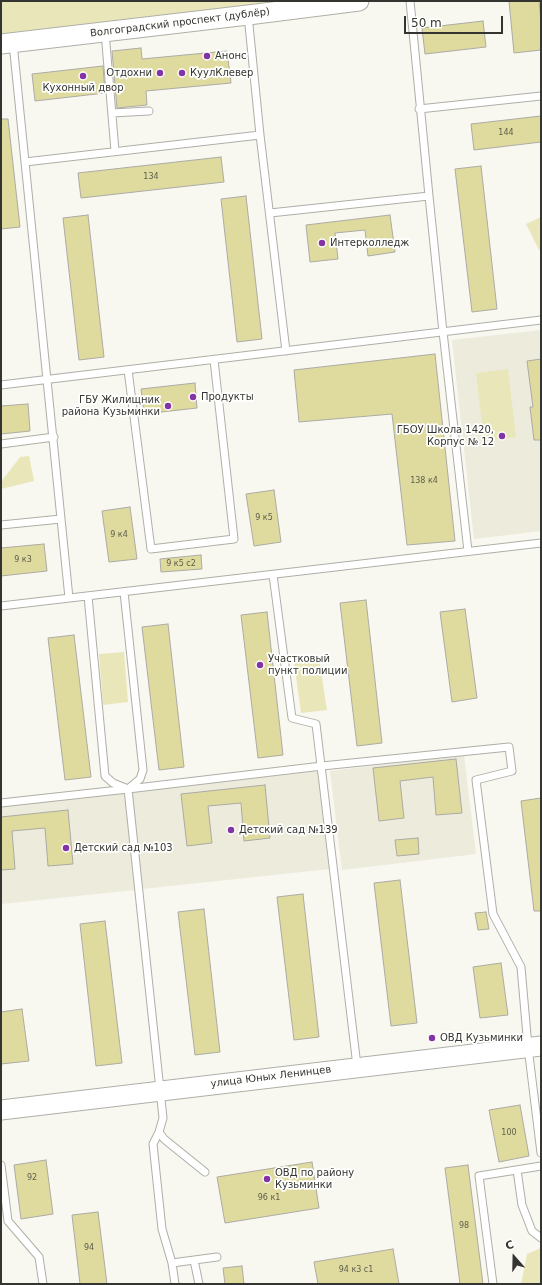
<!DOCTYPE html>
<html>
<head>
<meta charset="utf-8">
<style>
	body { margin:0 }
	#map { position:relative; width:542px; height:1285px; overflow:hidden; background:#f8f7f0; font-family:"DejaVu Sans",sans-serif }
	canvas { display:block }
	.frame { position:absolute; inset:0; border:2px solid #343431; pointer-events:none }
	.north { position:absolute; left:494px; top:1237px; width:40px; height:40px; -webkit-text-stroke:3px #fffffe; paint-order:stroke; rotate:340deg; font-size:11px; font-weight:700; line-height:16px; text-align:center; color:#343431 }
	.north::after { content:''; display:block; margin:auto; width:14px; height:18px; background:#343431; clip-path:polygon(50% 0,100% 100%,50% 72%,0 100%) }
	.scale { position:absolute; left:404px; top:16px; width:99px; height:18px; box-sizing:border-box; border:2px solid #343431; border-top:0; padding-left:5px; font-size:12px; line-height:14px; white-space:nowrap; color:#343431; -webkit-text-stroke:3px #fffffe; paint-order:stroke }
</style>
</head>
<body>
<div id="map">
<canvas width="542" height="1285"></canvas>
<div class="frame"></div>
<div class="north">С</div>
<div class="scale">50 m</div>
</div>
<script>
const g = document.querySelector('canvas').getContext('2d');
g.lineJoin = 'round';
function paint(path, color) {
  g.fillStyle = color;
  g.fill(path, 'evenodd');
}
function poly(rows) {
  const path = new Path2D();
  for (const r of rows) {
    path.moveTo(r[0], r[1]);
    for (let i = 2; i < r.length; i += 2) path.lineTo(r[i], r[i + 1]);
  }
  return path;
}
function stroke(path, color, width, dash) {
  g.strokeStyle = color;
  g.lineWidth = width;
  g.lineCap = dash ? 'butt' : 'round';
  g.setLineDash(dash || []);
  g.stroke(path);
}
function write(font, color, halo, rows, align = 'center') {
  g.font = font + ' "DejaVu Sans",sans-serif';
  g.lineWidth = 3.5;
  g.setLineDash([]);
  g.textBaseline = 'middle';
  g.strokeStyle = halo;
  g.fillStyle = color;
  for (const [text, x, y, turn = 0] of rows) {
    g.save();
    g.translate(x, y);
    g.rotate((+turn || 0) * Math.PI / 180);
    g.textAlign = isNaN(turn) ? turn : align;
    if (halo) g.strokeText(text, 0, 0);
    g.fillText(text, 0, 0);
    g.restore();
  }
}
const built = poly([
	[541,330,541,531,474,539,452,340],
	[464,755,476,854,342,870,330,771],
	[319,771,330,869,142,889,132,792],
	[125,793,135,890,1,904,1,806]
]);
const green = poly([
	[1,1,297,1,1,37],
	[541,217,541,249,539,250,526,224],
	[508,369,516,437,484,441,476,373],
	[29,456,34,481,1,489,1,482,20,457],
	[124,652,128,702,103,705,99,654],
	[319,659,327,710,301,713,294,662],
	[541,1248,541,1284,521,1284,527,1254]
]);
const building = poly([
	[509,1,539,1,541,21,541,50,514,53,509,1],
	[483,21,486,47,425,54,422,28,483,21],
	[141,48,142,59,227,51,231,83,146,91,147,105,117,108,112,51,141,48],
	[103,66,105,93,35,101,32,74,103,66],
	[541,116,541,142,474,150,471,124,541,116],
	[1,119,8,119,20,227,1,229,1,119],
	[221,157,224,182,81,198,78,173,221,157],
	[481,166,497,309,472,312,455,169,481,166],
	[246,196,262,339,237,342,221,199,246,196],
	[88,215,104,357,79,360,63,218,88,215],
	[390,215,395,252,368,256,365,230,335,233,338,259,310,262,306,225,390,215],
	[435,354,455,541,407,545,392,414,299,422,294,370,435,354],
	[541,359,541,440,534,440,530,407,533,407,527,361,541,359],
	[195,383,197,408,144,414,141,389,195,383],
	[28,404,30,431,1,434,1,406,28,404],
	[274,490,281,542,254,546,246,494,274,490],
	[130,507,137,559,109,562,102,511,130,507],
	[44,544,47,571,1,576,1,548,44,544],
	[201,555,202,569,161,572,160,559,201,555],
	[366,600,382,743,357,746,340,603,366,600],
	[465,609,477,698,452,702,440,612,465,609],
	[267,612,283,755,258,758,241,615,267,612],
	[168,624,184,767,159,770,142,627,168,624],
	[74,635,91,777,65,780,48,638,74,635],
	[456,759,462,813,436,815,433,777,400,781,404,818,379,821,373,768,456,759],
	[265,785,270,838,244,841,241,803,208,806,212,843,187,846,181,794,265,785],
	[541,798,541,911,534,911,521,801,541,798],
	[68,810,73,864,48,866,45,828,12,831,15,869,1,870,1,817,68,810],
	[418,838,419,854,397,856,395,840,418,838],
	[400,880,417,1023,391,1026,374,883,400,880],
	[303,894,319,1037,294,1040,277,897,303,894],
	[204,909,220,1052,195,1055,178,912,204,909],
	[486,912,489,929,478,930,475,913,486,912],
	[105,921,122,1063,96,1066,80,924,105,921],
	[501,963,508,1015,480,1018,473,967,501,963],
	[22,1009,29,1061,1,1064,1,1012,22,1009],
	[520,1105,529,1156,499,1162,489,1110,520,1105],
	[46,1160,53,1214,21,1219,14,1165,46,1160],
	[312,1162,319,1208,225,1223,217,1177,312,1162],
	[468,1165,483,1284,460,1284,445,1168,468,1165],
	[98,1212,107,1284,80,1284,72,1215,98,1212],
	[393,1249,399,1284,318,1284,314,1262,393,1249],
	[242,1266,244,1284,225,1284,223,1268,242,1266]
]);
const lane = poly([
	[248,15,260,135,286,351],
	[105,32,115,151],
	[13,43,69,598],
	[419,109,541,96],
	[112,113,149,111],
	[25,162,260,135],
	[429,196,443,332,468,551],
	[270,213,429,196,410,1],
	[128,370,151,549,234,539,214,360],
	[1,385,541,320],
	[1,444,54,437],
	[1,525,61,519],
	[273,575,292,718,316,724,357,1066],
	[88,596,105,776,113,783,128,789,140,779,143,770,124,592],
	[1,606,541,543],
	[128,789,322,766,509,747,512,771,476,780,493,914,521,967,528,1047,541,1153],
	[1,803,128,789,163,1118,159,1132,153,1144,162,1229,172,1263,217,1257],
	[159,1132,164,1139,205,1172],
	[1,1165,8,1221,39,1257,43,1284],
	[517,1170,522,1205,532,1231,541,1238],
	[194,1260,199,1284],
	[172,1263,175,1284],
	[493,1284,479,1176,541,1166]
]);
const secondary = poly([
	[1,44,248,15,359,1],
	[1,1110,541,1046]
]);
const markers = [
	[207,56,4,"#8334a4"],
	[160,73,4,"#8334a4"],
	[182,73,4,"#8334a4"],
	[83,76,4,"#8334a4"],
	[322,243,4,"#8334a4"],
	[193,397,4,"#8334a4"],
	[168,406,4,"#8334a4"],
	[502,436,4,"#8334a4"],
	[260,665,4,"#8334a4"],
	[231,830,4,"#8334a4"],
	[66,848,4,"#8334a4"],
	[432,1038,4,"#8334a4"],
	[267,1179,4,"#8334a4"]
];
const numberNames = [
	["144",506,133],
	["134",151,177],
	["138 к4",424,481],
	["9 к5",264,518],
	["9 к4",119,535],
	["9 к3",23,560],
	["9 к5 с2",181,564],
	["100",509,1133],
	["92",32,1178],
	["96 к1",269,1198],
	["98",464,1226],
	["94",89,1248],
	["94 к3 с1",356,1270]
];
const streetNames = [
	["Волгоградский проспект (дублёр)",180,23,-7],
	["улица Юных Ленинцев",271,1077,-7]
];
const poiNames = [
	["Анонс",215,56],
	["Отдохни",152,73,"right"],
	["КуулКлевер",190,73],
	["Кухонный двор",83,88,"center"],
	["Интерколледж",330,243],
	["Продукты",201,397],
	["ГБУ Жилищник",160,400,"right"],
	["района Кузьминки",160,412,"right"],
	["ГБОУ Школа 1420,",494,430,"right"],
	["Корпус № 12",494,442,"right"],
	["Участковый",268,659],
	["пункт полиции",268,671],
	["Детский сад №139",239,830],
	["Детский сад №103",74,848],
	["ОВД Кузьминки",440,1038],
	["ОВД по району",275,1173],
	["Кузьминки",275,1185]
];
paint(built, '#ecebdc');
paint(green, '#e9e7b9');
paint(building, '#dfdb9e');
stroke(building, '#acaba4', 1);
stroke(lane, '#afafa8', 9);
stroke(secondary, '#afafa8', 21);
stroke(lane, '#fff', 7);
stroke(secondary, '#fff', 19);
for (const [x, y, r, color] of markers) {
  const dot = new Path2D();
  dot.arc(x, y, r, 0, 2 * Math.PI);
  g.fillStyle = color;
  g.fill(dot);
  stroke(dot, '#fffffe', 1.5);
}
write('8px', '#5f5e4c', null, numberNames);
write('10px', '#343431', '#fffffe', streetNames);
write('10px', '#343431', '#fffffe', poiNames, 'left');
</script>
</body>
</html>
